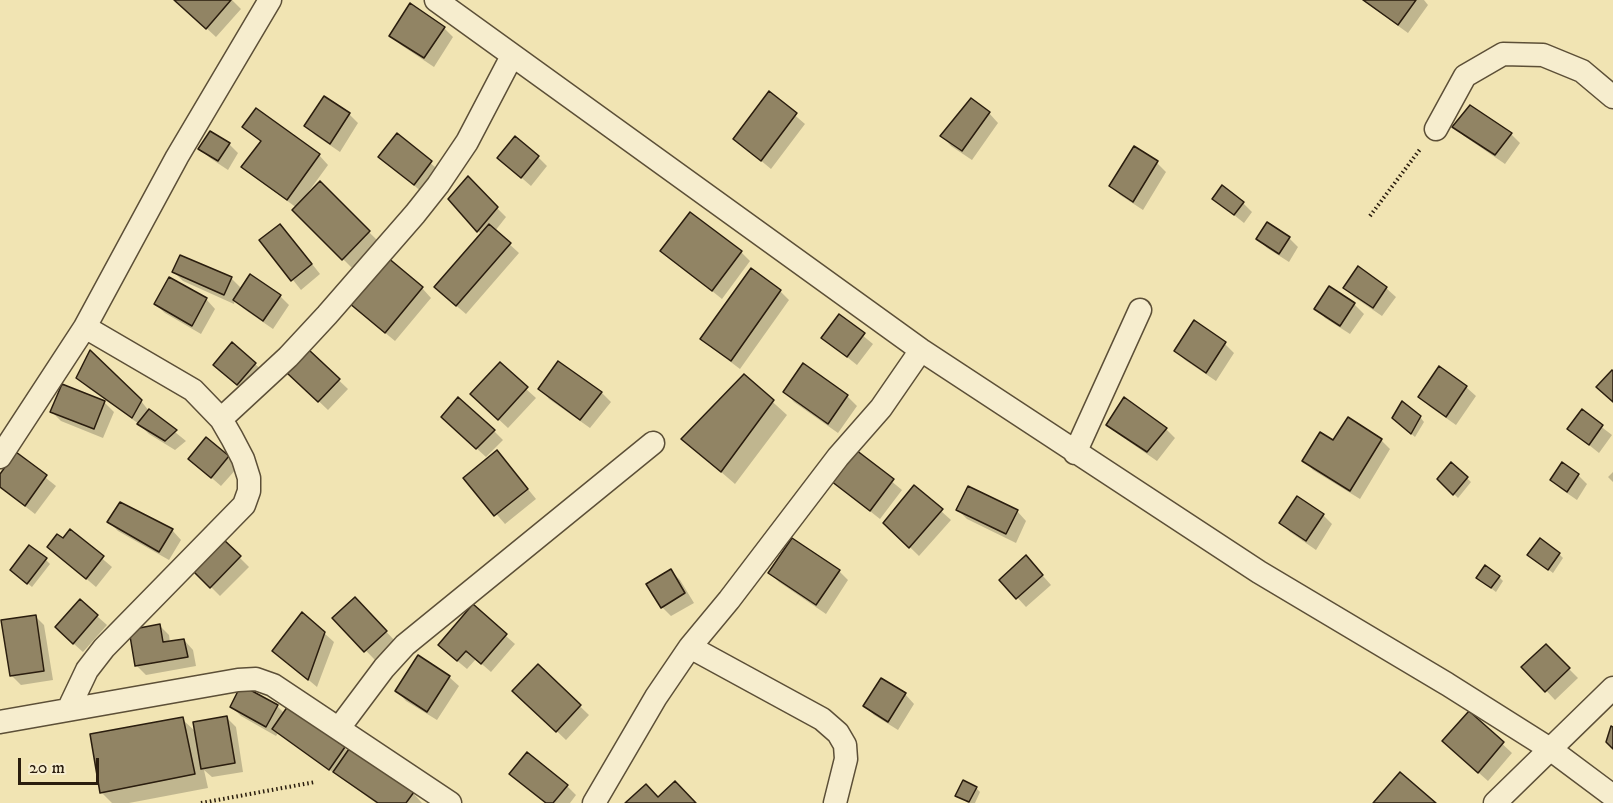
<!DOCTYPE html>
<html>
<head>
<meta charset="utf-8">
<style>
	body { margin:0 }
	#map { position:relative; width:1613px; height:803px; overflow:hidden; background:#f1e4b3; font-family:"IM FELL DW Pica",serif }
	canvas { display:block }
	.scale { position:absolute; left:18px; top:758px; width:81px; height:27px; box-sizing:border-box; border:3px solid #2a1d0e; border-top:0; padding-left:8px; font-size:18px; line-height:21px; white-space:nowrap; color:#2a1d0e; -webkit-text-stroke:4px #f6edce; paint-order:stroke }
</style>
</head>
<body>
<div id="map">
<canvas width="1613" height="803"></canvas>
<div class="scale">20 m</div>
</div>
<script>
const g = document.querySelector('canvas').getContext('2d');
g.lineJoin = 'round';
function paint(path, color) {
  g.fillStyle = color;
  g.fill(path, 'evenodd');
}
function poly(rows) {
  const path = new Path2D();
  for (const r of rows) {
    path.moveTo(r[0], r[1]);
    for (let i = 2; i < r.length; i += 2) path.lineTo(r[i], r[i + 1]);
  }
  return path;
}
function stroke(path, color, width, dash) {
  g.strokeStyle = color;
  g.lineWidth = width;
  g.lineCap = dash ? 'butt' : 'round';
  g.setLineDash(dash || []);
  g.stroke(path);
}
const shadow = poly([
	[176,0,232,0,241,9,216,37],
	[1362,0,1424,0,1428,5,1408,33],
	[444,28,453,37,434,67,401,45,391,35],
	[769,93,805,124,771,169,735,139],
	[989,113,998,123,972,160,951,146,942,136],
	[349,114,358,123,340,152,315,135,306,126],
	[244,127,319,155,328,165,304,198,320,184,378,241,352,268,294,210,297,208,253,176,243,167,261,142],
	[1454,127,1511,134,1520,143,1505,164,1464,136],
	[397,136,440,171,423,193,380,157],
	[229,144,238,153,228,170,210,158,200,149],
	[1134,148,1157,163,1166,172,1143,210,1120,195,1111,186],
	[538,157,547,166,531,186,499,158],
	[468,179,506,217,495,231,519,253,466,314,445,296,482,235,478,231],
	[1214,199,1243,203,1252,212,1244,223],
	[289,235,320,274,301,290,261,240],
	[1289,238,1298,247,1289,262,1267,248,1258,239],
	[662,251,741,252,750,261,722,299],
	[174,272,231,278,242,289,280,296,289,305,273,329,244,309,235,300,234,304,183,281],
	[1345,287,1386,288,1396,297,1382,316,1354,297],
	[422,288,431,298,395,341,360,312],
	[1330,288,1354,304,1364,314,1350,334,1325,318,1316,308],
	[780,291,789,300,740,369,712,348,702,339],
	[206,299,215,309,201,334,165,313,155,304],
	[839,316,873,344,857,365,823,338],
	[1195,323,1225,344,1234,353,1216,381,1185,360,1176,351],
	[233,344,265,373,247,394,224,374],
	[309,352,348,389,328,410,289,373],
	[558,363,602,393,611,402,590,428,549,399,540,389],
	[803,365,847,396,857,406,838,433,794,402,785,392],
	[744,376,787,415,735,484,683,439],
	[78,377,141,401,149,411,186,441,175,450,149,434,139,424,87,387],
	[1466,387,1476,396,1456,425,1429,406,1420,397],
	[526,389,536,398,508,428,481,403],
	[104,402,114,412,103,438,61,421,52,412],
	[1582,412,1612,435,1599,453,1569,429],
	[1420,417,1424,422,1415,437,1398,422],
	[1108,424,1166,429,1175,438,1157,461,1118,434],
	[452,426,494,431,503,440,486,457],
	[206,439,238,467,221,486,190,459],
	[1381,440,1390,449,1360,499,1313,470,1304,460,1333,442],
	[856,452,902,490,880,519,843,490],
	[16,454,56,486,35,514,0,487,0,476],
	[506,462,536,499,505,524,465,478],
	[1452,464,1471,482,1458,498,1439,479],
	[1613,472,1613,482,1608,477],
	[1578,475,1587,484,1577,500,1561,489,1552,480],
	[914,487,951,520,919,556,885,523],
	[958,510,1017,511,1026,521,1016,543,967,519],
	[1323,515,1332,524,1316,550,1290,532,1281,523],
	[109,522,172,530,181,540,169,560,118,531],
	[70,531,112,567,96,587,49,547,63,541],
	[223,541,249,567,220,596,194,570],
	[1559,554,1563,558,1553,573,1529,555],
	[46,560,50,564,32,587,16,574],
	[1035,567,1051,585,1026,607,1001,580],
	[671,571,680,580,694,603,671,616,662,607],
	[839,571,848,580,826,614,779,582,770,573],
	[1499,577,1503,581,1496,592,1478,578],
	[80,601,107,625,83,652,66,637],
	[473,607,515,644,491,672,476,659,467,669,449,654],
	[364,608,395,641,375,660,334,618],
	[35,616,44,625,53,680,21,685,11,675],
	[160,626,169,635,170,643,184,640,193,650,196,666,146,675,136,665],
	[324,633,334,642,317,687,274,651],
	[1546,646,1578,678,1555,700,1524,667],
	[538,666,589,715,566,740,524,700],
	[449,677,459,686,437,720,406,701,397,691],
	[905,694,914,704,898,730,874,715,865,706],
	[277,706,285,714,344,748,413,793,422,803,376,803,278,733,276,736,241,716,232,707],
	[1469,713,1512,753,1488,781,1453,750],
	[227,718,236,727,243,772,212,777,204,770,208,788,129,803,112,803,101,792,182,719,197,733],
	[511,774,567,786,576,795,570,803,545,803],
	[976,788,980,792,975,803,968,803,957,795]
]);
const building = poly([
	[174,0,231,0,206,29,174,0],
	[1363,0,1416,0,1398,25,1363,0],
	[410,3,445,27,424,58,389,36,410,3],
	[769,91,797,113,761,161,733,139,769,91],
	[324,96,350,113,330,144,304,126,324,96],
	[971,98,990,112,962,151,940,136,971,98],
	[1470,105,1512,133,1495,155,1452,127,1470,105],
	[256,108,320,154,287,200,241,167,261,141,242,127,256,108],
	[210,131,230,143,218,161,198,149,210,131],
	[397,133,432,161,414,185,378,157,397,133],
	[515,136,539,156,521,178,497,158,515,136],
	[1134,146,1158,161,1133,202,1109,186,1134,146],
	[468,176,498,207,477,232,448,199,468,176],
	[320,181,370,231,342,260,292,210,320,181],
	[1222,185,1244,202,1234,215,1212,199,1222,185],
	[690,212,742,251,712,291,660,251,690,212],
	[1267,222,1290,237,1279,254,1256,239,1267,222],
	[280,224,312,264,291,281,259,240,280,224],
	[489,224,511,243,456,306,434,287,489,224],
	[180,255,232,277,224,295,172,272,180,255],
	[387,257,423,287,385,333,349,303,387,257],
	[1358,266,1387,287,1373,308,1343,288,1358,266],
	[751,268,781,290,731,361,700,339,751,268],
	[250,274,281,295,263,321,233,300,250,274],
	[169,277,207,298,192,326,154,304,169,277],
	[1329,286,1355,303,1340,326,1314,309,1329,286],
	[839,314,865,333,847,357,821,338,839,314],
	[1194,320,1226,342,1206,373,1174,351,1194,320],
	[232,342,256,363,237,385,213,365,232,342],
	[90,350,142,400,132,418,76,378,90,350],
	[309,350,340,379,318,402,287,373,309,350],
	[558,361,602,392,580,420,538,389,558,361],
	[500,362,528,387,498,420,470,394,500,362],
	[803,363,848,395,828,424,783,392,803,363],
	[1439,366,1467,386,1446,417,1418,397,1439,366],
	[1612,370,1613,371,1613,402,1596,387,1612,370],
	[744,374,774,400,721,472,681,439,744,374],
	[62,384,105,401,94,429,50,412,62,384],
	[458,397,495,430,476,449,441,417,458,397],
	[1124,397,1167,428,1147,452,1106,425,1124,397],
	[1402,401,1421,416,1411,434,1392,418,1402,401],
	[149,409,177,430,165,441,137,424,149,409],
	[1582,409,1603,425,1589,445,1567,429,1582,409],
	[1348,417,1382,439,1350,491,1302,461,1320,432,1333,440,1348,417],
	[206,437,229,456,211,478,188,459,206,437],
	[497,450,528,489,494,516,463,478,497,450],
	[856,450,894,479,870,511,831,481,856,450],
	[16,452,47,475,25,506,0,487,0,474,16,452],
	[1451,462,1468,477,1453,495,1437,479,1451,462],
	[1562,462,1579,474,1567,492,1550,480,1562,462],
	[914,485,943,509,909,548,883,523,914,485],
	[968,486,1018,510,1006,534,956,510,968,486],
	[1297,496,1324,514,1306,541,1279,523,1297,496],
	[120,502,173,529,159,552,107,522,120,502],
	[70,529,104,556,86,579,47,547,57,534,63,538,70,529],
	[792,538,840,570,816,605,768,573,792,538],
	[1540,538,1560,553,1548,570,1527,555,1540,538],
	[223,539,241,556,210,588,192,570,223,539],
	[29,545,47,558,27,584,10,570,29,545],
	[1026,555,1043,575,1016,599,999,580,1026,555],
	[1485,565,1500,576,1491,588,1476,578,1485,565],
	[671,569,685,593,661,608,646,584,671,569],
	[355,597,387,631,364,652,332,618,355,597],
	[80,599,98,615,73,644,55,627,80,599],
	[473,604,507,634,481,664,466,651,457,661,438,645,473,604],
	[302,612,325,632,308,680,272,651,302,612],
	[36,615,44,671,10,676,1,620,36,615],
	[160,624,163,642,184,639,188,657,135,666,129,630,160,624],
	[1546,644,1570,668,1545,692,1521,667,1546,644],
	[418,655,450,676,427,712,395,691,418,655],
	[538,664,581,705,556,732,512,691,538,664],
	[881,678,906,693,888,722,863,706,881,678],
	[241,685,278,705,266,727,230,707,241,685],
	[288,706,345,747,329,770,272,729,288,706],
	[1469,711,1504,742,1478,773,1442,741,1469,711],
	[227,716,235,763,201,769,193,722,227,716],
	[183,717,195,774,100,793,90,734,183,717],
	[1611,726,1613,727,1613,749,1606,742,1611,726],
	[349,749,414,792,406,803,378,803,333,772,349,749],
	[527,752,568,785,553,803,546,803,509,774,527,752],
	[1400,772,1436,803,1373,803,1400,772],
	[963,780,977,787,969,802,955,796,963,780],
	[675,781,696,803,625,803,646,784,658,797,675,781]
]);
const path = poly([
	[1370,216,1421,148],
	[201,803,315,782]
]);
const minor = poly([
	[436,0,921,350,1259,572,1447,684,1550,749,1613,796],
	[1436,129,1465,76,1503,54,1543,55,1582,71,1613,97],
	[221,419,288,357,327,315,415,214,438,185,467,142,512,56],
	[1075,453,1140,310],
	[0,457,85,327],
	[690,647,822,719,838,733,845,745,846,759,835,803],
	[68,710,87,670,104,648,244,505,249,491,249,478,243,459,232,438,221,419,193,390,85,327,177,157,270,0],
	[0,722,238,680,256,679,273,685,450,803],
	[339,728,384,668,405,645,653,443],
	[594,803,656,697,690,647,729,600,838,457,881,408,921,350],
	[1495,803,1613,688]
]);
paint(shadow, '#0003');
paint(building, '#918464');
stroke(building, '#2a1d0e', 1.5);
stroke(minor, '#5c4f37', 25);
stroke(path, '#2a1d0e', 4, [1.5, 3]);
stroke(minor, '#f6edce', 22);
</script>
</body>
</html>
